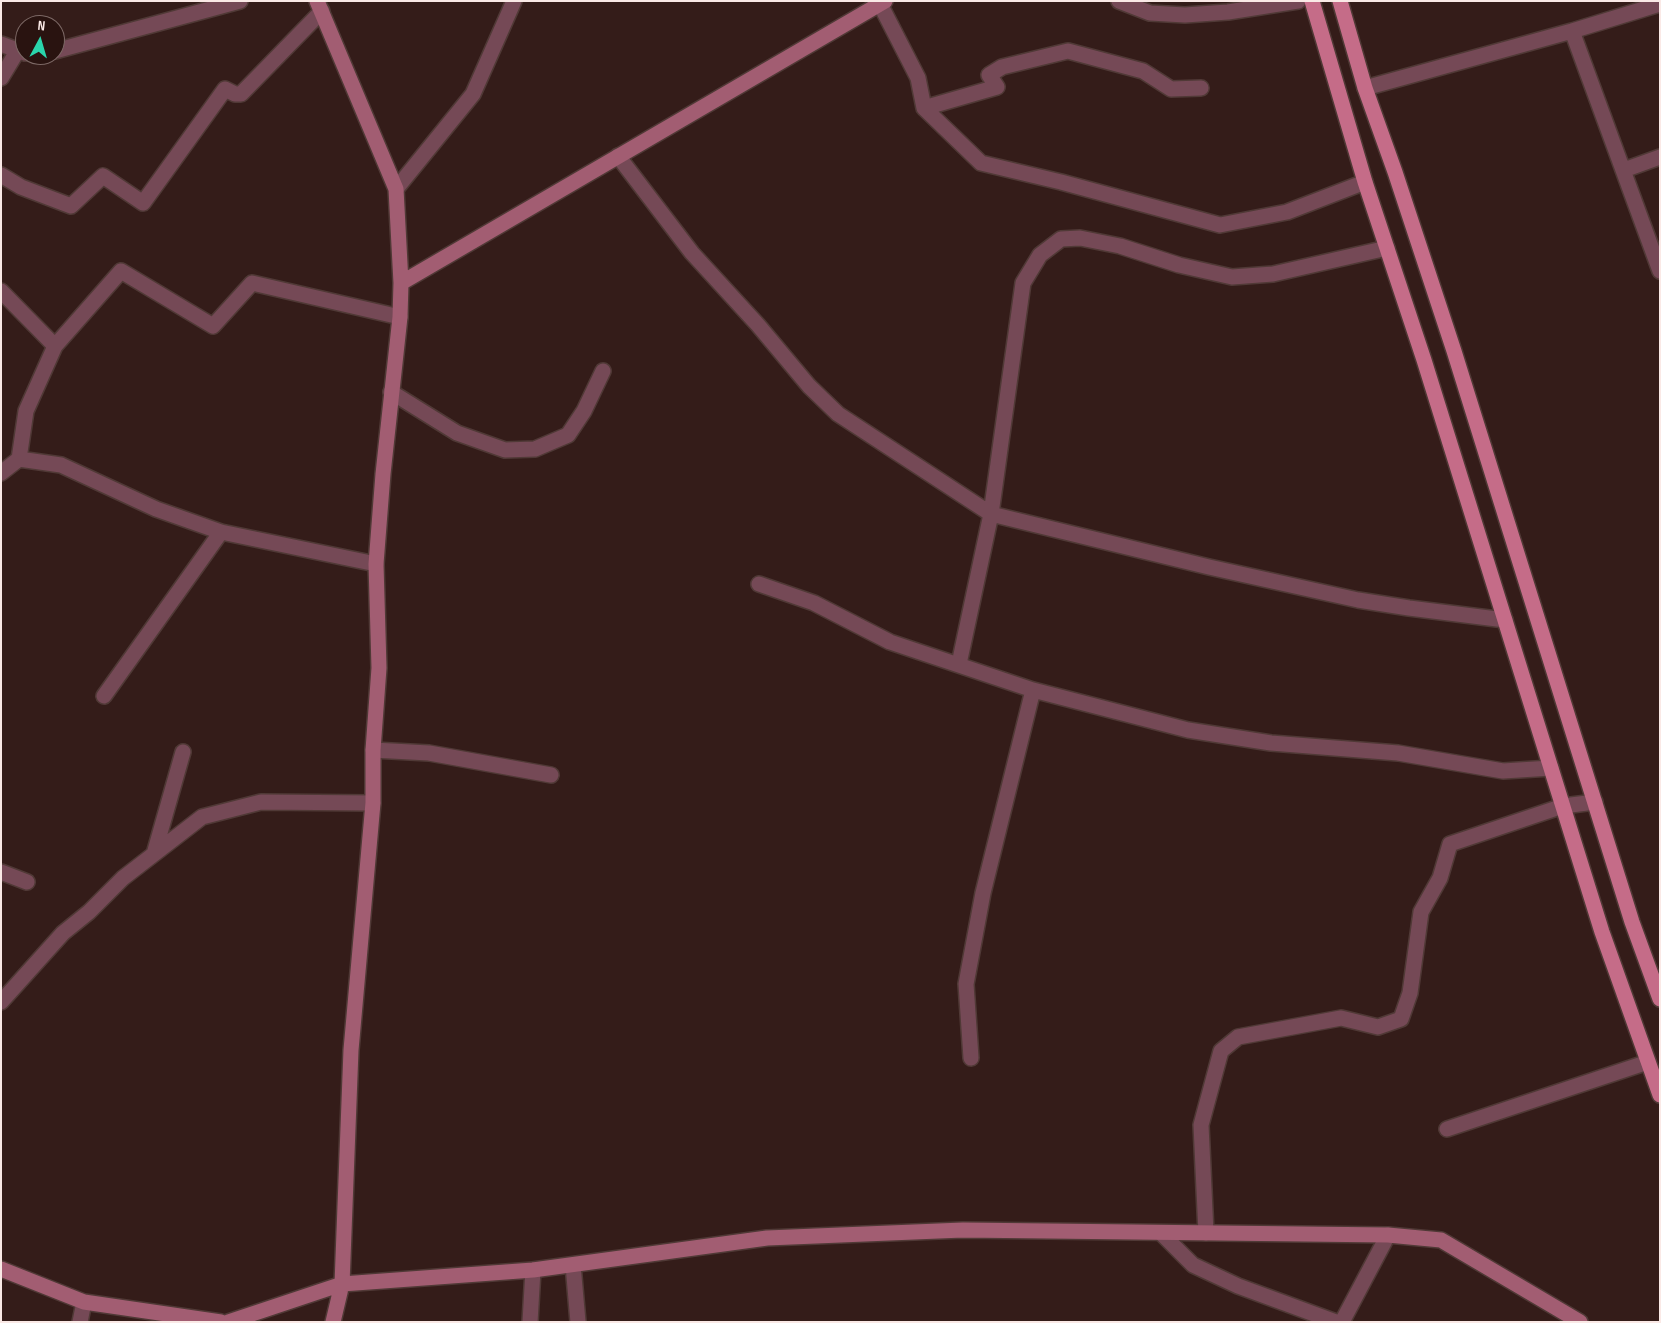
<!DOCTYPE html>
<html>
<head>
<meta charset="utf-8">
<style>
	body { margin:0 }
	#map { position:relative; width:1661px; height:1323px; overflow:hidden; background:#341c19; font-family:"Sofia Sans Condensed",sans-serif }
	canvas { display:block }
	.frame { position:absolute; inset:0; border:2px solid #fae9e6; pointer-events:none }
	.north { position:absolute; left:15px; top:15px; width:50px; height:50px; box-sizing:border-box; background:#291310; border:1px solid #7d6966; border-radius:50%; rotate:6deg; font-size:14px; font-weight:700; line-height:20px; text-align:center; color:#fae9e6 }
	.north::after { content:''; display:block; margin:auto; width:18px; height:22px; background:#2ad5ac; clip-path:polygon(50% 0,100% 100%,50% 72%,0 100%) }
</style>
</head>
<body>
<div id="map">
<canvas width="1661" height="1323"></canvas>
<div class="frame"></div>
<div class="north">N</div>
</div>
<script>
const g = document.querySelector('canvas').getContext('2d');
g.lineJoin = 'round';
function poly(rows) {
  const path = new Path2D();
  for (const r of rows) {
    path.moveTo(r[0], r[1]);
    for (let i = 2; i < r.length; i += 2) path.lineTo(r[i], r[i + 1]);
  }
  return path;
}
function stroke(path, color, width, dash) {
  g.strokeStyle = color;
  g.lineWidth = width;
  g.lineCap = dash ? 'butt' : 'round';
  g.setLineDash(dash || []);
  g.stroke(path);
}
const lane = poly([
	[1572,31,1660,271],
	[1365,88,1572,31,1660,4],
	[1624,170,1660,157]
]);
const street = poly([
	[1119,1,1150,13,1185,15,1228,12,1298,1],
	[880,4,918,78,924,108,997,87,989,75,1002,67,1068,51,1143,71,1171,89,1201,88],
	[1,44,25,53],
	[55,51,240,1],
	[1,78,18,50],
	[924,108,981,163,1061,182,1220,225,1287,212,1365,182],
	[618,156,692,253,758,325,809,386,838,414,991,514,1209,567,1358,600,1409,608,1505,620],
	[1,175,21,187,71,206,103,176,143,203,225,89,235,94,241,94,322,11],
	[396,189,473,94,514,1],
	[1,291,55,346],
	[391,392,457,433,505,450,535,449,568,435,584,411,603,371],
	[19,459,26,411,55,346,121,271,213,326,252,283,400,317],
	[1,473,19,459,61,465,156,509,221,532,376,564],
	[759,584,814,603,890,642,1033,690,1188,730,1271,743,1398,753,1503,771,1551,768],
	[959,664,991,514,1023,283,1040,255,1061,239,1080,238,1120,246,1179,265,1232,277,1273,274,1387,248],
	[104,696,221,532],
	[373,750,429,753,551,775],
	[154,854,183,752],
	[1,872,27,882],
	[1,1002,63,933,89,912,123,878,202,817,261,802,373,803],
	[971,1058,966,984,983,893,1033,690],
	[1447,1129,1648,1062],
	[1161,1233,1193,1265,1238,1286,1336,1322],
	[1206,1233,1201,1125,1221,1051,1238,1037,1341,1018,1378,1027,1401,1019,1410,993,1421,912,1440,878,1450,844,1563,806,1595,802],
	[573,1265,578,1322],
	[80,1322,84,1302],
	[530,1322,533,1270],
	[1342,1322,1388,1235]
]);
const secondary = poly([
	[317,1,396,189,401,283,400,317,383,474,376,564,379,668,373,750,373,803,351,1050,342,1284,333,1322],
	[401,283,885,1],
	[1,1269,84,1302,221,1322],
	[228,1322,342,1284,533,1270,767,1238,963,1230,1388,1235,1441,1240,1580,1322]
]);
const primary = poly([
	[1312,1,1365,182,1424,360,1602,932,1660,1095],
	[1340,1,1365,88,1395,172,1454,351,1632,922,1660,999]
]);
stroke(lane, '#503936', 18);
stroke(street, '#503936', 18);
stroke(secondary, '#503936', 18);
stroke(primary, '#503936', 18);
stroke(lane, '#754956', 15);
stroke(street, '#754956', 15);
stroke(secondary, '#a25d72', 15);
stroke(primary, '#c56c88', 15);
</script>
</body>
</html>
